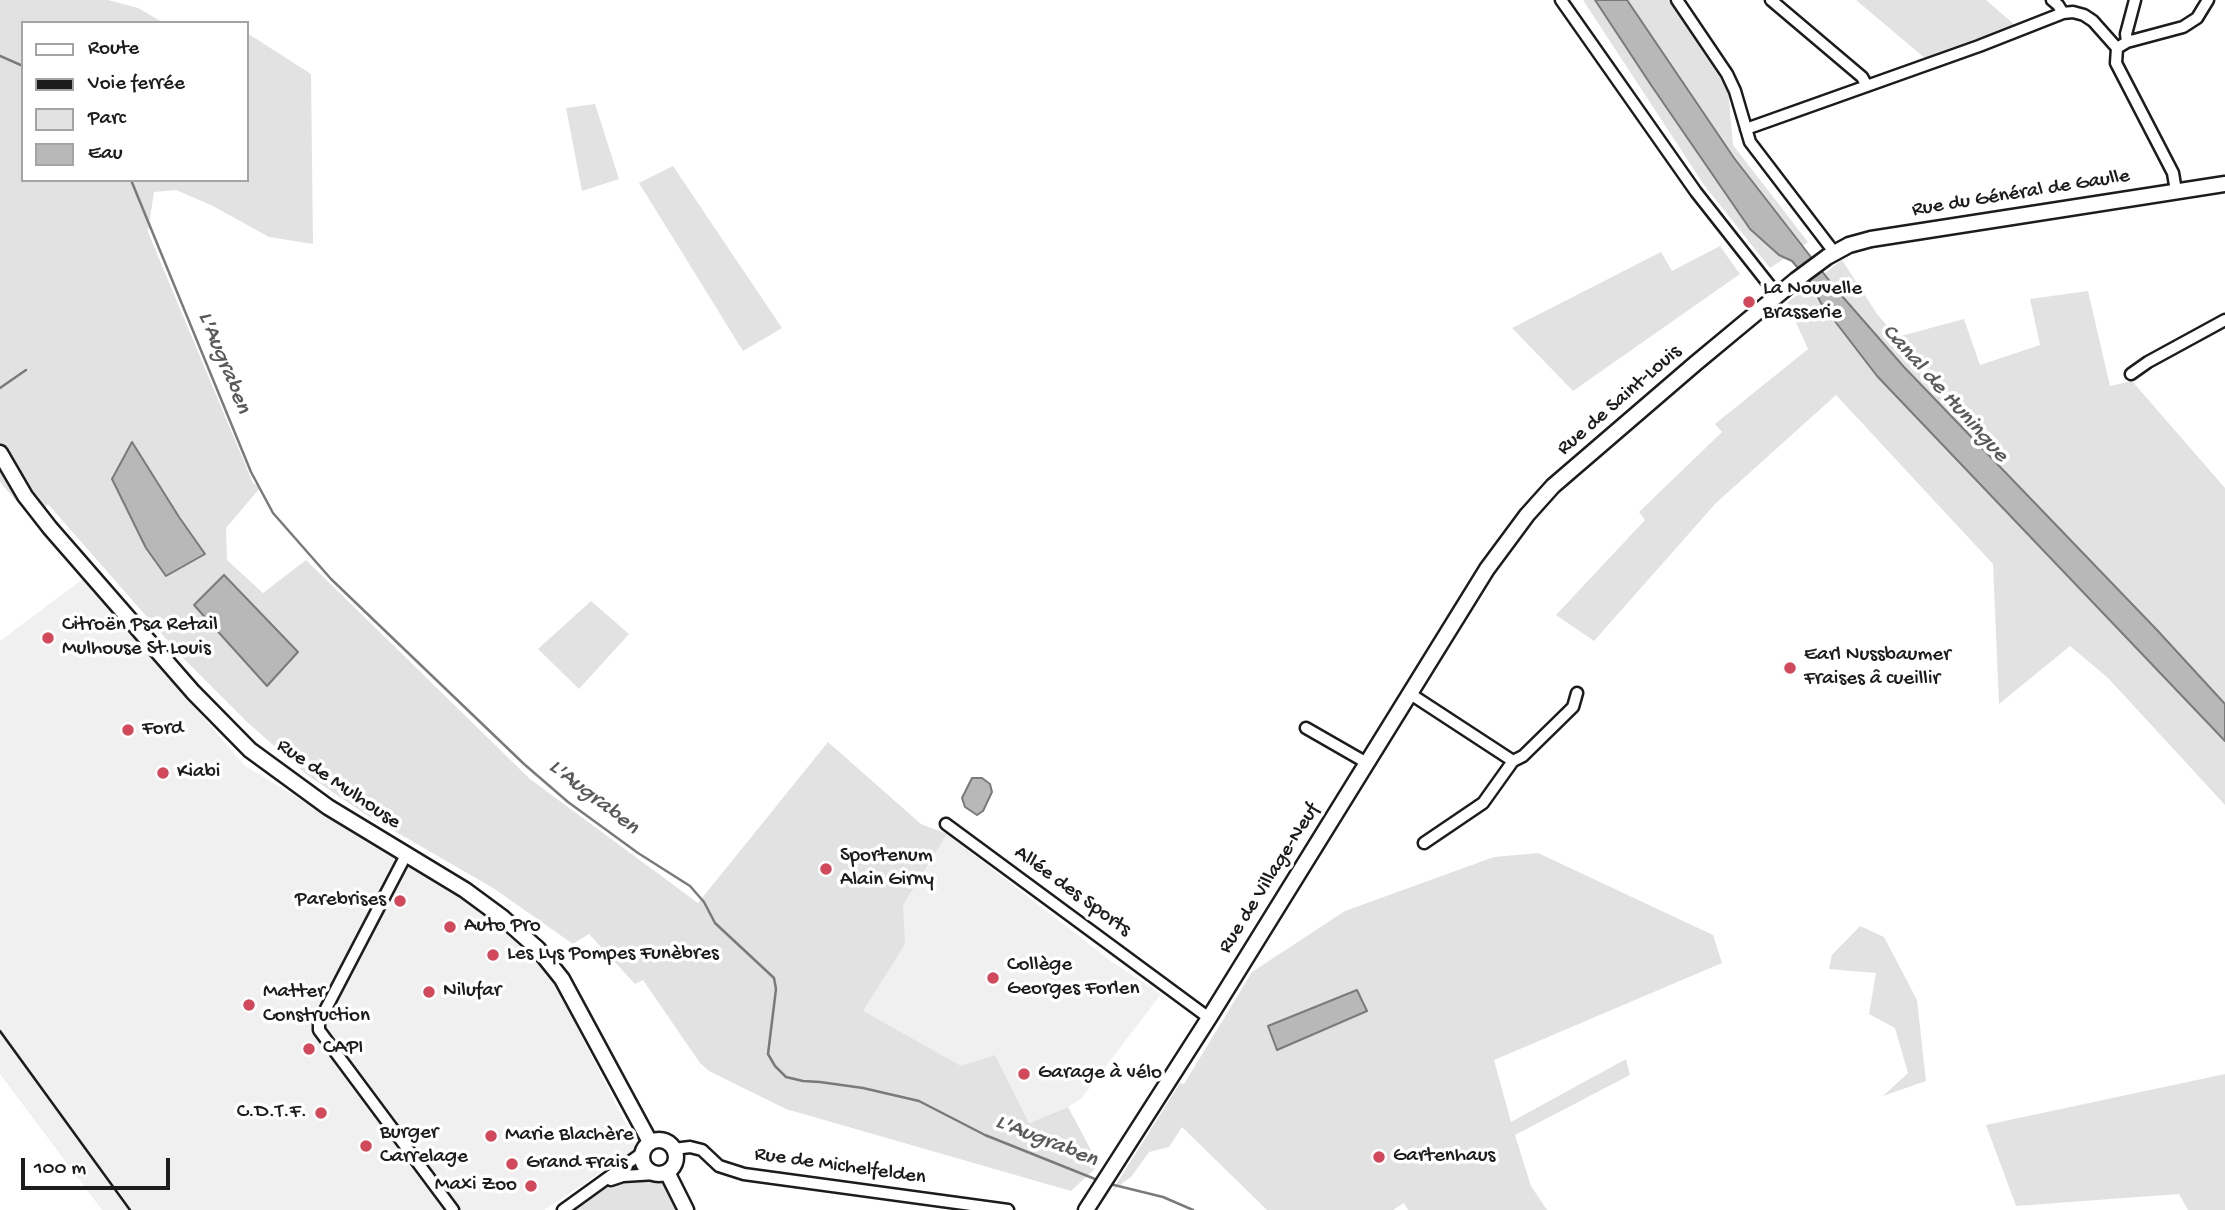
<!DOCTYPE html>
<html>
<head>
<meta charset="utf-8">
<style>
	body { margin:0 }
	#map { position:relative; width:2225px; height:1210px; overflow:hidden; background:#fff; font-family:"Gochi Hand",sans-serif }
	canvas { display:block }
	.legend { position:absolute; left:21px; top:21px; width:228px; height:161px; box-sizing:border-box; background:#fff; border:2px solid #a4a4a4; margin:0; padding:9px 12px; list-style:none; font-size:21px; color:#1c1c1c }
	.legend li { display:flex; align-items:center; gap:14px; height:35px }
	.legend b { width:35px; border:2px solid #a4a4a4 }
	.scale { position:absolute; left:21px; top:1158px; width:149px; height:32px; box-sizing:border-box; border:4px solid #1c1c1c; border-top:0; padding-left:9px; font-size:21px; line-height:24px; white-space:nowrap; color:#1c1c1c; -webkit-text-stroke:5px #fff; paint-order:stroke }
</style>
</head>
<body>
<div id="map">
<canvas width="2225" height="1210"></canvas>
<ul class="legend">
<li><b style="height:9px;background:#fff"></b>Route</li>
<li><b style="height:9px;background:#1c1c1c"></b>Voie ferrée</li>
<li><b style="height:19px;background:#e2e2e2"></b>Parc</li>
<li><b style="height:19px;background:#b8b8b8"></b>Eau</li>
</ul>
<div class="scale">100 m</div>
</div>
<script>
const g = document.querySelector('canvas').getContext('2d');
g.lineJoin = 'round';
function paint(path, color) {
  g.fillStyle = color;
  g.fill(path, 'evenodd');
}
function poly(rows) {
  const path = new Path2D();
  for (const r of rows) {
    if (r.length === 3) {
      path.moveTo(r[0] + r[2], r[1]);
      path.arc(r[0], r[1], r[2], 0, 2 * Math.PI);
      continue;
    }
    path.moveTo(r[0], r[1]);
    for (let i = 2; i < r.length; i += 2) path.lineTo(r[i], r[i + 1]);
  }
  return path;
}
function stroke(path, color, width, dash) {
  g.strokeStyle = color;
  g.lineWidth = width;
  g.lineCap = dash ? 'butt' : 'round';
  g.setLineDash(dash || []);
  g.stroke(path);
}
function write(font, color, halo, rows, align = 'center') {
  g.font = font + ' "Gochi Hand",sans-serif';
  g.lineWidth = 7;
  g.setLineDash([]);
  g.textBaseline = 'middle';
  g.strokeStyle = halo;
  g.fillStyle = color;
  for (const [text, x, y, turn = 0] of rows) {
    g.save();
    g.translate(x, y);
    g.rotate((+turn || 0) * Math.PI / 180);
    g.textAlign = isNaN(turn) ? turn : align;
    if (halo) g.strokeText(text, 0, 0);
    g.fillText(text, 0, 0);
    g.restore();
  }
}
const built = poly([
	[84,578,245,766,468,900,549,972,638,1148,544,1210,102,1210,0,1074,0,641],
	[947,834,1112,962,1161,994,1081,1099,1068,1107,1028,1123,961,1066,820,1017,903,905]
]);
const green = poly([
	[0,0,108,0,138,8,164,23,23,23,23,180,247,180,247,33,311,74,313,244,269,237,213,206,176,190,154,192,148,232,253,483,260,488,226,528,227,560,263,593,306,560,530,779,698,903,828,742,921,824,947,834,903,905,905,944,863,1011,961,1066,995,1055,1029,1123,1068,1107,1099,1165,1071,1191,786,1109,709,1071,700,1063,643,980,635,984,589,934,573,944,493,888,365,814,306,774,247,722,182,657,48,504,34,520,17,502,0,482],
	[179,517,205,554,146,548],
	[1583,0,1595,0,1651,85,1750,229,1785,258,1770,268,1704,185],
	[1627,0,1668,0,1728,90,1733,145,1808,242,1803,246,1734,158],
	[1856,0,1986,0,2015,25,1929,56,1926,59],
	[595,104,619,179,582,191,566,108],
	[673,166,782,328,743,351,639,183],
	[1720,246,1740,274,1573,391,1512,328,1661,252,1672,271],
	[1842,260,1877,314,1897,337,1964,319,1980,365,2040,345,2030,299,2088,291,2110,386,2132,381,2225,488,2225,805,2108,678,2070,646,1999,704,1993,564,1836,395,1716,503,1594,641,1556,615,1645,520,1639,512,1722,432,1715,424,1808,349,1787,303],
	[591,601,629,634,579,689,538,649],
	[1538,853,1713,935,1722,963,1494,1060,1511,1122,1626,1059,1630,1075,1515,1135,1531,1186,1547,1210,1408,1210,1404,1203,1393,1210,1267,1210,1182,1127,1169,1147,1149,1152,1131,1177,1112,1191,1180,1083,1184,1084,1252,972,1345,911,1494,857],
	[1357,990,1366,1012,1277,1050],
	[1860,926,1884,937,1917,1000,1926,1081,1883,1096,1908,1073,1895,1028,1869,1014,1876,973,1829,969,1832,955],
	[2225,1074,2225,1210,2188,1210,2179,1194,2016,1206,1986,1125],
	[646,1177,661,1179,678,1210,563,1210,601,1184]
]);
const water = poly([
	[1595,0,1627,0,1734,158,1835,288,1904,367,2157,630,2225,704,2225,741,1877,376,1821,303,1810,282,1792,261,1779,255,1750,229,1651,85,1595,0],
	[132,442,179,517,205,554,166,576,146,548,112,479,132,442],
	[224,575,298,652,267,686,194,605,224,575],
	[972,778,982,778,990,784,992,792,983,811,977,815,965,807,962,798,972,778],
	[1357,990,1367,1011,1277,1050,1268,1026,1357,990]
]);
const stream = poly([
	[0,56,23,66],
	[131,180,251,472,273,513,331,579,524,764,568,802,638,853,690,886,704,902,715,923,774,978,776,989,768,1054,775,1066,786,1077,803,1081,820,1082,863,1088,919,1101,985,1135,1100,1181],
	[0,388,26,370],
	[1110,1184,1163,1197,1193,1210]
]);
const street = poly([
	[1561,0,1696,192,1778,296],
	[1677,0,1727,74,1735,91,1750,142,1834,252],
	[1771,0,1862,77,1867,86],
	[2052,0,2058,5,2063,13],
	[2127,42,2126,34,2135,0],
	[2117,48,2127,42,2183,27,2197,18,2208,0],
	[1746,129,1979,46,2063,13,2073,12,2084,15,2093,21,2117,48,2116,63,2173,173,2176,191],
	[2131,374,2148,362,2225,320],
	[1409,693,1513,761],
	[1306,728,1367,763],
	[946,824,1209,1018],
	[1424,843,1483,803,1513,761,1523,756,1573,707,1577,693],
	[406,855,319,1022,319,1030,453,1210],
	[674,1149,690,1147,702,1150,719,1166,744,1174,1008,1210],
	[611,1180,623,1176,656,1174],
	[563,1210,642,1153]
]);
const secondary = poly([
	[0,453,25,496,50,528,193,692,250,750,328,807,465,890,503,918,538,949,562,979,650,1142],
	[659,1157,17],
	[667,1172,686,1210],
	[1086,1210,1209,1018,1487,569,1527,515,1553,486,1696,363,1796,280,1827,257,1849,245,1871,239,2225,184]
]);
const rail = poly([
	[0,1031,130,1210]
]);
const markers = [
	[1749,302,7,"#d1495b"],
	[48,638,7,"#d1495b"],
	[1790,668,7,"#d1495b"],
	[128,730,7,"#d1495b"],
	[163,773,7,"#d1495b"],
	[826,869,7,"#d1495b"],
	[400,901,7,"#d1495b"],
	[450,927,7,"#d1495b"],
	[493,955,7,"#d1495b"],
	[993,978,7,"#d1495b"],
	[429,992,7,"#d1495b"],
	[249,1005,7,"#d1495b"],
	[309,1049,7,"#d1495b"],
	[1024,1074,7,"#d1495b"],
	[321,1113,7,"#d1495b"],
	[491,1136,7,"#d1495b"],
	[366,1146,7,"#d1495b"],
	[1379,1157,7,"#d1495b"],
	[512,1164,7,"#d1495b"],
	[531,1186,7,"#d1495b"]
];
const streetNames = [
	["Rue du Général de Gaulle",2021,194,-9],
	["Rue de Saint-Louis",1620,401,-41],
	["Rue de Mulhouse",338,785,34],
	["Rue de Village-Neuf",1270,879,-58],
	["Allée des Sports",1072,892,36],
	["Rue de Michelfelden",840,1167,8]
];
const poiNames = [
	["La Nouvelle",1763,290],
	["Brasserie",1763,314],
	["Citroën Psa Retail",62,626],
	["Mulhouse St Louis",62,650],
	["Earl Nussbaumer",1804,656],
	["Fraises â cueillir",1804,680],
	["Ford",142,730],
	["Kiabi",177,773],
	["Sportenum",840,857],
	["Alain Girny",840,881],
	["Parebrises",386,901,"right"],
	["Auto Pro",464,927],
	["Les Lys Pompes Funèbres",507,955],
	["Collège",1007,966],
	["Georges Forlen",1007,990],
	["Nilufar",443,992],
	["Matter",263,993],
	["Construction",263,1017],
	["CAPI",323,1049],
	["Garage à vélo",1038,1074],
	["C.D.T.F.",307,1113,"right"],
	["Burger",380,1134],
	["Carrelage",380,1158],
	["Marie Blachère",505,1136],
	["Gartenhaus",1393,1157],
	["Grand Frais",526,1164],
	["Maxi Zoo",517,1186,"right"]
];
const waterNames = [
	["L'Augraben",223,363,68],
	["Canal de Huningue",1944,394,48],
	["L'Augraben",593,798,38],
	["L'Augraben",1046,1142,22]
];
paint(built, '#f0f0f0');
paint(green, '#e2e2e2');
paint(water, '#b8b8b8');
stroke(water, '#7a7a7a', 2);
stroke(stream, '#7a7a7a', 2.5);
stroke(street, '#1c1c1c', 15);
stroke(secondary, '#1c1c1c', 19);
stroke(street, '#fff', 10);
stroke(secondary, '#fff', 14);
stroke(rail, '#1c1c1c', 2.5);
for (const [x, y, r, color] of markers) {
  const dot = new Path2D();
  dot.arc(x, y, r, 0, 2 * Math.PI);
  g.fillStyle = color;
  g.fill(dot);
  stroke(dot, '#fff', 2.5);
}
write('21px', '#1c1c1c', '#fff', streetNames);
write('21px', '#1c1c1c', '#fff', poiNames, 'left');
write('italic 23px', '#5a5a5a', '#fff', waterNames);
</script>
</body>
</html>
